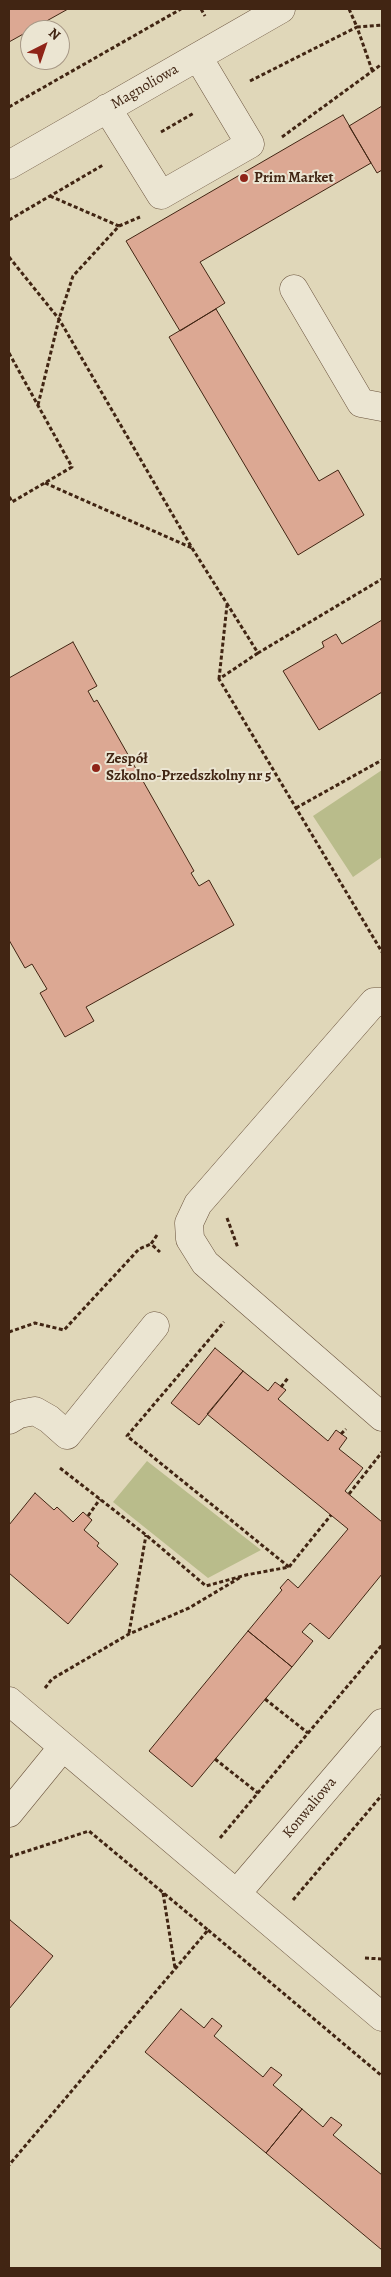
<!DOCTYPE html>
<html>
<head>
<meta charset="utf-8">
<style>
	body { margin:0 }
	#map { position:relative; width:391px; height:2277px; overflow:hidden; background:#e0d7b9; font-family:Alegreya,serif }
	canvas { display:block }
	.frame { position:absolute; inset:0; border:10px solid #412513; pointer-events:none }
	.north { position:absolute; left:20px; top:20px; width:50px; height:50px; box-sizing:border-box; background:#ebe5d2; border:1px solid #a79886; border-radius:50%; rotate:41deg; font-size:14px; font-weight:700; line-height:20px; text-align:center; color:#412513 }
	.north::after { content:''; display:block; margin:auto; width:18px; height:22px; background:#8f2418; clip-path:polygon(50% 0,100% 100%,50% 72%,0 100%) }
</style>
</head>
<body>
<div id="map">
<canvas width="391" height="2277"></canvas>
<div class="frame"></div>
<div class="north">N</div>
</div>
<script>
const g = document.querySelector('canvas').getContext('2d');
g.lineJoin = 'round';
function paint(path, color) {
  g.fillStyle = color;
  g.fill(path, 'evenodd');
}
function poly(rows) {
  const path = new Path2D();
  for (const r of rows) {
    path.moveTo(r[0], r[1]);
    for (let i = 2; i < r.length; i += 2) path.lineTo(r[i], r[i + 1]);
  }
  return path;
}
function stroke(path, color, width, dash) {
  g.strokeStyle = color;
  g.lineWidth = width;
  g.lineCap = dash ? 'butt' : 'round';
  g.setLineDash(dash || []);
  g.stroke(path);
}
function write(font, color, halo, rows, align = 'center') {
  g.font = font + ' Alegreya,serif';
  g.lineWidth = 4;
  g.setLineDash([]);
  g.textBaseline = 'middle';
  g.strokeStyle = halo;
  g.fillStyle = color;
  for (const [text, x, y, turn = 0] of rows) {
    g.save();
    g.translate(x, y);
    g.rotate((+turn || 0) * Math.PI / 180);
    g.textAlign = isNaN(turn) ? turn : align;
    if (halo) g.strokeText(text, 0, 0);
    g.fillText(text, 0, 0);
    g.restore();
  }
}
const green = poly([
	[382,770,382,857,353,877,313,816],
	[147,1461,261,1550,208,1578,113,1502]
]);
const building = poly([
	[9,9,68,9,9,42,9,9],
	[382,106,382,170,377,173,349,126,382,106],
	[343,115,371,163,200,262,225,303,180,331,126,241,343,115],
	[216,309,319,481,338,470,364,515,298,555,169,337,216,309],
	[382,620,382,692,319,730,283,671,324,647,322,642,336,634,342,644,382,620],
	[73,642,97,686,88,691,94,702,97,700,194,871,191,873,199,886,209,880,234,925,86,1007,94,1021,65,1037,40,993,47,989,32,964,25,968,9,940,9,678,73,642],
	[215,1348,243,1371,199,1425,171,1403,215,1348],
	[243,1371,268,1391,275,1382,286,1390,278,1399,328,1441,336,1430,347,1438,339,1449,363,1468,345,1491,382,1522,382,1574,329,1639,310,1623,302,1632,313,1641,292,1667,248,1631,282,1590,280,1588,288,1579,298,1588,348,1529,207,1414,243,1371],
	[35,1493,54,1510,57,1507,73,1522,83,1512,92,1520,84,1530,99,1543,97,1546,118,1564,68,1624,9,1573,9,1525,35,1493],
	[248,1631,292,1667,192,1787,149,1751,248,1631],
	[10,1920,53,1956,9,2009,9,1921,10,1920],
	[181,2009,204,2028,212,2018,222,2026,214,2036,263,2077,271,2067,282,2075,273,2085,302,2109,266,2153,145,2052,181,2009],
	[302,2109,323,2127,331,2117,342,2125,333,2135,382,2175,382,2250,266,2153,302,2109]
]);
const path = poly([
	[201,9,205,16],
	[349,9,357,27,382,25],
	[250,81,357,27,372,70],
	[9,107,181,9],
	[161,132,194,113],
	[282,137,382,64],
	[50,196,119,226],
	[9,220,103,165],
	[9,257,59,319,192,548,258,653,382,579],
	[9,353,72,467,12,502,9,496],
	[38,405,59,319,73,276,119,226,140,217],
	[45,483,192,548],
	[258,653,219,679,382,952],
	[219,679,227,605],
	[296,808,382,760],
	[227,1218,238,1248],
	[157,1235,151,1244,160,1252],
	[9,1332,35,1323,64,1330,139,1249,151,1244],
	[281,1387,288,1378],
	[341,1434,346,1429],
	[60,1468,146,1535,206,1586,246,1575,289,1567,127,1436,224,1322],
	[349,1494,382,1452],
	[88,1516,100,1499],
	[289,1567,331,1515],
	[129,1633,146,1535],
	[45,1688,52,1679,129,1634,189,1608,241,1577],
	[265,1699,308,1733],
	[215,1759,258,1793],
	[220,1838,382,1645],
	[9,1857,89,1831,208,1930,9,2165],
	[163,1893,175,1968],
	[293,1900,382,1795],
	[208,1930,382,2076],
	[365,1958,382,1959]
]);
const minor = poly([
	[107,108,161,195,250,144,198,57],
	[9,165,281,9],
	[294,289,361,403,382,407],
	[382,1002,374,1002,198,1204,189,1223,190,1239,205,1263,382,1417],
	[9,1420,19,1414,35,1411,49,1419,67,1435,155,1326],
	[9,1701,382,2017],
	[9,1813,62,1748],
	[237,1893,382,1723]
]);
const markers = [
	[244,178,5,"#8f2418"],
	[96,768,5,"#8f2418"]
];
const streetNames = [
	["Magnoliowa",145,87,-30],
	["Konwaliowa",310,1808,-50]
];
const poiNames = [
	["Prim Market",254,178],
	["Zespół",106,759],
	["Szkolno-Przedszkolny nr 5",106,776]
];
paint(green, '#b9bc8b');
paint(building, '#dca893');
stroke(building, '#412513', 1);
stroke(minor, '#69523c', 29);
stroke(path, '#412513', 3, [4, 2.5]);
stroke(minor, '#ebe5d2', 28);
for (const [x, y, r, color] of markers) {
  const dot = new Path2D();
  dot.arc(x, y, r, 0, 2 * Math.PI);
  g.fillStyle = color;
  g.fill(dot);
  stroke(dot, '#ebe5d2', 2);
}
write('15px', '#412513', '#ebe5d2', streetNames);
write('bold 15px', '#412513', '#ebe5d2', poiNames, 'left');
</script>
</body>
</html>
